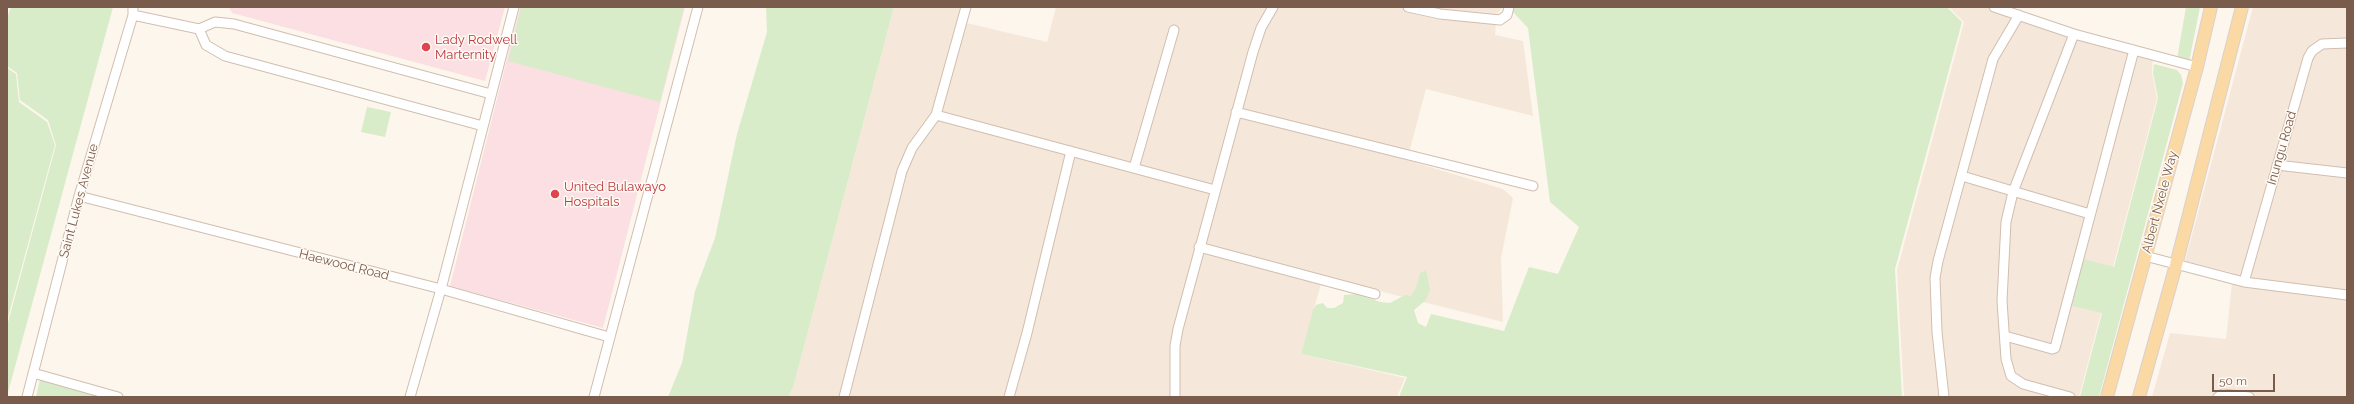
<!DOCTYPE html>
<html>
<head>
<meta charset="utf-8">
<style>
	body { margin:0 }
	#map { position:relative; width:2354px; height:404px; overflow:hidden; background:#fdf6ec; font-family:Raleway,sans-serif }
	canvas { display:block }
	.frame { position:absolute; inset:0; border:8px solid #7a5c4d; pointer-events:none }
	.scale { position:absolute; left:2212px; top:374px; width:63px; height:18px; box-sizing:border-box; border:2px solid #7a5c4d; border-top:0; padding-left:5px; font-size:12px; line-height:14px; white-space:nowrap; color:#7a5c4d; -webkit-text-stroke:3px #fffaf3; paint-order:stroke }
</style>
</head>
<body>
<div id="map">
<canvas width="2354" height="404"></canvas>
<div class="frame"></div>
<div class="scale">50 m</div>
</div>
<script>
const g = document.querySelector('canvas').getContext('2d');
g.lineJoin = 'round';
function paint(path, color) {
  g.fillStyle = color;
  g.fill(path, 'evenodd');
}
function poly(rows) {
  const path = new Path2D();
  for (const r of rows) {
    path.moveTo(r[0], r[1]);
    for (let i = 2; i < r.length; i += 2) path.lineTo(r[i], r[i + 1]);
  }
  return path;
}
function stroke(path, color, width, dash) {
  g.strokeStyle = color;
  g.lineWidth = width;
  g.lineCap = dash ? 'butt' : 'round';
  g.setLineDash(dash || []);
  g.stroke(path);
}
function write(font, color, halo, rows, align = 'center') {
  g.font = font + ' Raleway,sans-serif';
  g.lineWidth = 3;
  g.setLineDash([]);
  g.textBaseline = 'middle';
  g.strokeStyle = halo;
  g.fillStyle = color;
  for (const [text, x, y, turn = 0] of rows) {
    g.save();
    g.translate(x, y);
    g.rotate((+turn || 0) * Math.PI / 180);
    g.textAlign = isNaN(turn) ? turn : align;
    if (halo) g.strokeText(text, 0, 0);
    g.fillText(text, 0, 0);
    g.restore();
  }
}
const residential = poly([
	[894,7,956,7,961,8,958,21,1047,42,1056,7,1503,7,1497,14,1495,35,1523,41,1533,116,1426,89,1407,160,1503,189,1513,198,1501,258,1503,322,1323,277,1301,354,1405,378,1397,397,788,397,793,388],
	[1949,7,2004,7,2153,57,2152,73,2157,98,2079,397,1904,397,1897,270,1964,22],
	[2253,7,2347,7,2347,397,2152,397,2170,333,2226,339,2233,273,2185,261]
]);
const medical = poly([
	[229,7,505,7,485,81,232,13],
	[520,7,685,7,603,328,450,286]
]);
const green = poly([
	[11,7,113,7,7,396,7,326,56,145,48,120,20,100,17,73,7,66,7,18],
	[521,7,684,7,660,102,508,61],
	[766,7,894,7,793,388,788,397,668,397,682,363,695,291,715,238,737,134,767,32],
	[1511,7,1947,7,1962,22,1895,269,1902,397,1399,397,1407,377,1301,354,1313,310,1316,305,1323,303,1327,308,1334,308,1343,303,1344,295,1357,294,1380,302,1390,303,1405,295,1411,296,1416,288,1420,273,1426,270,1430,290,1425,301,1414,310,1418,323,1426,327,1431,314,1504,331,1529,267,1558,274,1579,227,1550,202,1528,28,1512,11],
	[2186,7,2200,7,2189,62,2177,59],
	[2154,64,2177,70,2181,75,2183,83,2099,397,2080,397,2102,313,2068,305,2080,258,2114,267,2158,98,2153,73],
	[7,68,16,74,19,102,47,122,55,145,7,321],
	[367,107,391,112,385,137,361,132],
	[40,379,107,397,36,397]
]);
const minor = poly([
	[1408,7,1440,14,1500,20,1507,15,1509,7],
	[1994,7,2074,34,2197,67],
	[133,15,199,29,215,22,234,24,491,94],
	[199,29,206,45,225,56,483,126],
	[1236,112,1533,186],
	[936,115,1215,190],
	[2277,165,2347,173],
	[1134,168,1174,30],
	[1962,176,2090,214],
	[79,196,441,289,609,337],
	[1199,247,1375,294],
	[2145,256,2244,282,2347,295],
	[2244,282,2308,58,2312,51,2322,44,2347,43],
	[2005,336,2052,349,2055,348,2134,50],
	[33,373,118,397],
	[27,397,79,196,133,15,133,7],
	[410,397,441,289,514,7],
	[594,397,698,7],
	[844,397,902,171,912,148,936,115,966,7],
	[1009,397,1027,333,1071,151],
	[1175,397,1175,346,1178,329,1253,52,1261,28,1273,7],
	[1944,397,1937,332,1935,278,1938,261,1993,59,2019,15],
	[2070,397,2023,384,2011,376,2006,359,2002,301,2006,222,2013,192,2074,34],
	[2218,397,2223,394,2249,397]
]);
const major = poly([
	[2107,397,2197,67,2211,7],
	[2139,397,2176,265,2242,7]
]);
const markers = [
	[426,47,5,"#e0444e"],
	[555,194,5,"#e0444e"]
];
const healthNames = [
	["Lady Rodwell",435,40],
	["Marternity",435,55],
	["United Bulawayo",564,187],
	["Hospitals",564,202]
];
const streetNames = [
	["Inungu Road",2282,148,-74],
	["Saint Lukes Avenue",79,201,-75],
	["Albert Nxele Way",2160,202,-75],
	["Haewood Road",344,265,14]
];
paint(residential, '#f5e8da');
paint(medical, '#fbdfe3');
paint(green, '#d8ecc9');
stroke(minor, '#d1beb0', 11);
stroke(major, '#dad1cd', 14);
stroke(minor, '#fff', 9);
stroke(major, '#fbd9a5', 12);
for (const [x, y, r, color] of markers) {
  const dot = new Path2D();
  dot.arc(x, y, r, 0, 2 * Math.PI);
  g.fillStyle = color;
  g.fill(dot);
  stroke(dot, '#fffaf3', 1.5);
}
write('13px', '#be3a42', '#fffaf3', healthNames, 'left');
write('13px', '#7a5c4d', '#fffaf3', streetNames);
</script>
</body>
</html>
